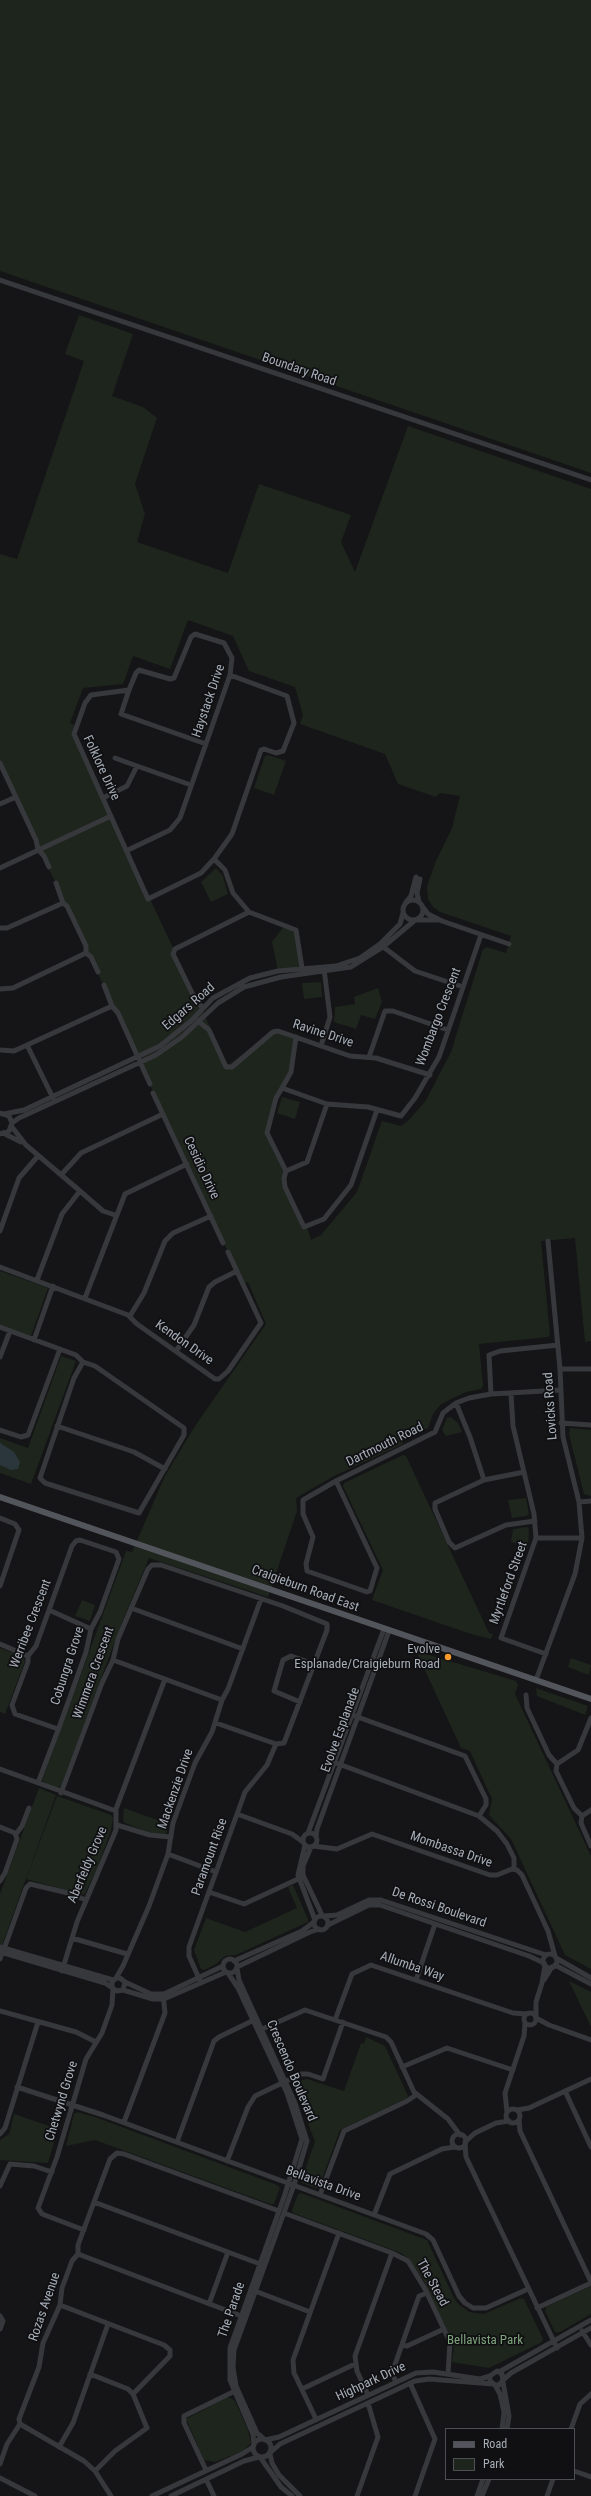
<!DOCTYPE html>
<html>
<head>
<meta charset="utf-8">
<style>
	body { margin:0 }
	#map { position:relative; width:591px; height:2496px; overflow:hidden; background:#151517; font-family:"Roboto Condensed",sans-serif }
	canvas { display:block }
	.legend { position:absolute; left:445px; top:2428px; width:130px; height:52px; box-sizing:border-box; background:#101012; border:1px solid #4c4f54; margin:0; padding:5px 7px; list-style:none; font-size:12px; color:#a6aeb8 }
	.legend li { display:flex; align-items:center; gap:8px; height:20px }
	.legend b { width:20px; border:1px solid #4c4f54 }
</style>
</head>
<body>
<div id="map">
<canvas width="591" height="2496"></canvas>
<ul class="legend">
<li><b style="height:5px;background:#52555b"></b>Road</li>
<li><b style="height:11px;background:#1d251d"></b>Park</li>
</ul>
</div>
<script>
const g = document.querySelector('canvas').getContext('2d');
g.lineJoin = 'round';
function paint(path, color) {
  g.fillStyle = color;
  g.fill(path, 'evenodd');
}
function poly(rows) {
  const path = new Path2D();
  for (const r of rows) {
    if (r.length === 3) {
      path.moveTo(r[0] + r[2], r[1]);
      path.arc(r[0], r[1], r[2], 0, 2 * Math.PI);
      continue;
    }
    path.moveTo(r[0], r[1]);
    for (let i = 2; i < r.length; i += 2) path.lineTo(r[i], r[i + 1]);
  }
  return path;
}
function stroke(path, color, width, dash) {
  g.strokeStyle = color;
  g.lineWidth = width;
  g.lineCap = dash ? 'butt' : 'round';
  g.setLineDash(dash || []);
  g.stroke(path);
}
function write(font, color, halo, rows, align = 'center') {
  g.font = font + ' "Roboto Condensed",sans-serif';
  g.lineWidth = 3.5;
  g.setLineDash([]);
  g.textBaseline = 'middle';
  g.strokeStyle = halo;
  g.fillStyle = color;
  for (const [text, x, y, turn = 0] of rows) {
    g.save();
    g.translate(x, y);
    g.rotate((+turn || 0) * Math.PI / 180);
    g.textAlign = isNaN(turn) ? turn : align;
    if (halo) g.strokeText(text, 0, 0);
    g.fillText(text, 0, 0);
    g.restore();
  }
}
const green = poly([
	[0,0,591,0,591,473,0,271],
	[79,315,133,334,112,396,143,407,157,418,135,484,145,514,137,542,228,573,259,484,351,515,341,542,355,572,408,426,591,489,591,1341,585,1342,575,1238,541,1241,550,1335,548,1337,479,1344,483,1386,481,1389,466,1392,441,1404,433,1414,428,1428,404,1440,403,1444,334,1476,296,1498,297,1511,268,1597,149,1558,121,1625,61,1786,57,1788,42,1781,126,1551,132,1552,165,1476,195,1426,266,1324,248,1282,243,1284,0,764,0,554,17,559,84,361,65,354],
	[188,620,233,636,249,671,295,687,303,715,300,724,385,754,398,784,436,797,440,793,460,796,452,828,436,861,427,886,428,899,433,907,440,912,511,936,506,953,487,947,483,949,451,1052,426,1100,410,1119,401,1126,382,1121,357,1192,321,1235,311,1240,307,1227,286,1187,286,1171,267,1130,276,1098,291,1072,296,1037,273,1032,228,1065,74,737,77,726,70,723,83,688,123,684,133,656,170,669],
	[268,755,286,761,274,795,254,788,265,756],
	[216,868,223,876,228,894,211,902,201,882],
	[285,925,296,930,302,968,278,971,272,942],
	[321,982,322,997,304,999,302,983],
	[378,988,382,1002,375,1019,361,1015,356,1029,334,1022,335,1007,355,1004,354,997],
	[282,1097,300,1102,295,1119,277,1113],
	[0,1271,48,1288,31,1336,0,1325],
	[61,1356,76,1361,31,1484,0,1473,0,1438,28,1448],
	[451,1417,458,1423,462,1432,446,1436,442,1430,447,1418],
	[570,1428,591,1430,591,1496,584,1494,569,1434],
	[403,1455,406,1456,489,1633,493,1634,491,1639,471,1634,372,1600,383,1570,343,1486,344,1483],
	[526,1498,529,1514,526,1516,512,1518,508,1500],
	[527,1527,529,1529,528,1548,511,1542,513,1529],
	[82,1600,95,1605,90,1621,75,1616],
	[0,1648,22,1656,25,1661,5,1714,0,1712],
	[416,1651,516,1681,518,1685,515,1694,591,1856,591,1969,565,1955,511,1839,489,1815,492,1799,470,1751,461,1748],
	[571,1658,591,1665,589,1675,568,1667],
	[536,1688,588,1706,585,1715,537,1696],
	[39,1788,56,1795,0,1951,0,1894],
	[57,1796,111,1815,113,1818,111,1830,98,1866,85,1894,83,1895,26,1879],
	[124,1808,168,1824,167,1832,165,1834,151,1833,125,1823,123,1820],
	[293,1885,308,1919,308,1922,236,1955,225,1956,216,1964,204,1970,201,1969,194,1950,206,1918,245,1932,297,1908,288,1887],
	[569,1981,591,1992,591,2027],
	[366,2037,385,2046,408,2096,407,2098,340,2130,319,2187,316,2188,302,2183,301,2180,315,2142,294,2085,295,2082,307,2079,344,2091,361,2043,364,2044],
	[77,2112,95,2117,277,2185,280,2188,274,2204,270,2204,95,2140,66,2146,74,2114],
	[14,2114,58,2129,48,2163,0,2160,0,2140,9,2134],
	[301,2193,427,2240,453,2296,457,2303,469,2312,484,2314,521,2298,524,2299,543,2339,542,2342,489,2368,452,2362,454,2345,424,2281,409,2259,401,2253,293,2213,292,2210,298,2194],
	[591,2286,591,2314,560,2332,555,2332,545,2311,546,2307],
	[226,2398,231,2398,235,2401,248,2430,251,2443,243,2451,215,2462,204,2460,186,2419]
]);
const water = poly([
	[0,1443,14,1452,20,1462,18,1469,11,1470,0,1465]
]);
const minor = poly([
	[0,280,591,480],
	[230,675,287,696,294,723,283,751,276,753,264,749,261,750,232,834,214,859,225,870,233,893,249,912,296,930,302,968],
	[206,744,121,714,129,690,91,695,85,703,74,734,148,899,201,873,214,859],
	[115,758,137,766],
	[0,763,36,840,38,849,44,856,49,867],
	[103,798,127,786,137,766,191,785],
	[0,804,16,797],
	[128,850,170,830,180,818,230,675,232,658,224,643,195,634,191,637,174,678,170,679,139,670,136,673,129,690],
	[0,868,111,816],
	[56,883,63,903,67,906,86,946,86,953,91,957,98,972],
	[413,910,10],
	[406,902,411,896,416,877],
	[419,902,417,893,420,879],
	[422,906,428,914,442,921,509,944],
	[417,920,437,920],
	[0,928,7,928,63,903],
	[382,946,415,971,463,987],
	[104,985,112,1006],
	[0,989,13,988,86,953],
	[112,1006,118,1013,150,1084],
	[202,1007,195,999,173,954,175,949,249,912],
	[198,1021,209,1030,226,1067,232,1067,273,1032,278,1031,350,1056,376,1058,430,1075],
	[296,1037,291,1072,282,1088,327,1104,368,1107,401,1116,415,1098,439,1057,481,935],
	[27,1045,53,1098],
	[321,1046,330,1017,324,969],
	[0,1050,14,1051,112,1006],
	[369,1057,385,1011,393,1011,448,1030],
	[282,1088,276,1098,267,1133,286,1171,284,1178,285,1187,304,1227,324,1219,351,1185,377,1110],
	[153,1093,223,1243],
	[0,1113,9,1116,12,1123,9,1131,0,1134],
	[4,1114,24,1110,160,1046,191,1021,213,998,250,978,278,971,336,966,360,958,380,944,400,924,403,913],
	[12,1123,19,1118,156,1055,182,1037,218,1003,244,987,281,977,351,967,383,947,414,921],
	[12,1127,26,1145,80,1191,103,1211,115,1215],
	[5,1134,21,1142],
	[286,1171,307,1162,327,1104],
	[61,1175,81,1153,163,1114],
	[0,1231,19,1178,38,1156],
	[0,1267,128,1315,137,1324,215,1379,219,1379,228,1371,261,1323,228,1252],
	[37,1280,62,1214,80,1191],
	[85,1298,125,1194,187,1164],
	[130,1316,144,1293,165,1241,173,1233,211,1216],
	[0,1327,76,1355,83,1362,95,1366,184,1428,184,1435,139,1513,45,1483,40,1478,74,1378,83,1362],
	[34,1340,53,1286],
	[176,1351,194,1325,209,1287,215,1282,237,1271],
	[0,1357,10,1331],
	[560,1369,591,1369],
	[491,1394,489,1355,500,1351,558,1345],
	[511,1394,513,1426,534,1514,536,1538,501,1638,546,1654],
	[456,1403,470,1437,484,1480],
	[561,1423,591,1425],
	[57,1426,134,1452,165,1469],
	[0,1430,21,1437,28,1435,60,1349],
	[524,1472,484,1480,435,1503,435,1509,449,1542,455,1548,506,1525,535,1521],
	[336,1481,377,1568,370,1591,367,1592,307,1571,306,1564,313,1537,303,1514,303,1500,336,1481,435,1432,443,1413,456,1403,469,1398,491,1394,561,1390],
	[579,1502,591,1501],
	[0,1518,15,1524,19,1530,0,1586],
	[536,1538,582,1538],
	[131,1608,243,1649],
	[49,1610,91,1629],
	[0,1644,28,1656],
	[113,1660,222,1700],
	[536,1680,575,1574,582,1538,579,1502,563,1437,560,1369,548,1241],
	[526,1695,527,1708,549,1755,557,1764,556,1771,574,1808,582,1816,581,1823,591,1846],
	[300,1702,274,1691,283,1660,291,1656,314,1664],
	[355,1716,465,1756,486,1799,486,1805,479,1816],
	[336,1763,479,1816,497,1831,507,1844,514,1858,514,1869],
	[557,1764,578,1750,591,1718],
	[0,1769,116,1811],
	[38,1783,60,1725,86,1652,91,1629,100,1612,119,1559,116,1552,80,1540,76,1541,72,1546,36,1646,28,1656,28,1662,12,1705,15,1714,58,1729],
	[61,1793,102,1683,113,1660,118,1639,148,1569,152,1565,161,1565,283,1606,327,1624,327,1630,284,1743,276,1744,216,1723],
	[237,1814,292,1834,303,1842],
	[582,1816,591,1810],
	[117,1825,150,1835,171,1837],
	[0,1827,15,1833,17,1839,5,1873,0,1881],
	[308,1833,384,1629],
	[310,1840,7],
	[16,1834,22,1826,29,1808],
	[316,1837,317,1829,389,1631],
	[305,1845,298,1875,315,1920],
	[313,1846,337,1849,372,1834,490,1875,497,1875,512,1869,517,1870,522,1875,548,1931,555,1956],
	[311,1847,303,1866,303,1875,322,1915],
	[168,1854,216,1872],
	[209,1892,244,1904,298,1879],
	[321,1923,7],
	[325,1916,337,1915,369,1900,381,1900,546,1955],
	[328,1925,369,1905,380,1905,529,1956,544,1963],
	[72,1938,127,1954],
	[0,1947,113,1980],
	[4,1949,26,1888,30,1884,68,1893,86,1900],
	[0,1952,105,1983,117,1991,123,1990,125,1982,120,1978,116,1978,112,1982,112,1987],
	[550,1961,7],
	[556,1958,591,1978],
	[0,1959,2,1953],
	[230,1966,7],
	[234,1961,302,1931,314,1922],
	[555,1965,591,1984],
	[237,1967,310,1932,319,1929],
	[237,1968,239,1980,295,2103,307,2141,294,2185,234,2350,233,2367,236,2386,257,2433,264,2439],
	[62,1971,77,1922,116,1830,116,1809,165,1679],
	[228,1973,238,1988,287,2093,302,2139,285,2194,230,2348,230,2380,253,2434,254,2445],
	[116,1978,123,1966,149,1906,168,1854,173,1823,195,1763,212,1732,222,1700,228,1689,261,1599],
	[416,1980,435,1924],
	[544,1980,552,1967],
	[125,1982,151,1994,164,1994,223,1966],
	[201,1983,189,1956,189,1947,245,1792,267,1765,276,1744],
	[123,1990,153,1999,164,1999,226,1972],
	[0,2011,76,2032,96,2042],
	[530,2019,6],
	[536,2016,536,2002,542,1983,545,1965],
	[536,2018,549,2025,591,2040],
	[335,2020,352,1974,371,1965,513,2013,527,2014],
	[260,2030,305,2010,386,2037,391,2042,414,2092,448,2119,460,2135],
	[402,2067,447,2048,513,2070],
	[17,2087,103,2115,426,2234,433,2240,459,2296,465,2303,473,2308,486,2308,528,2289],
	[565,2091,591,2147],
	[513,2116,7],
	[517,2110,529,2108,591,2079],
	[507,2112,505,2093,524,2036,525,2023],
	[519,2119,520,2131,591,2282],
	[124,2122,165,2013,163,1994],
	[0,2134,5,2128,38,2022],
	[459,2141,7],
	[177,2142,214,2041,219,2037,254,2020],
	[465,2142,475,2133,496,2123,509,2121],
	[465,2144,466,2157,557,2348],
	[227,2161,248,2107,255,2096,301,2074,308,2074,323,2079,343,2022],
	[0,2186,10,2164,34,2166,52,2172],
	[320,2195,344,2131,407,2101,416,2095],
	[94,2202,260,2264],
	[284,2213,392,2253,408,2261,425,2289,450,2342,448,2374],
	[374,2215,390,2174,442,2149,455,2147],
	[84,2230,42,2214,38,2208,57,2157,86,2059,102,2033,112,2005,113,1989],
	[78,2254,78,2245,110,2159,117,2153,124,2154,279,2211],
	[78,2254,244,2317],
	[255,2291,310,2312],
	[209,2304,228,2252],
	[60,2305,164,2345,170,2350,170,2356,133,2394],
	[537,2308,591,2283],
	[0,2316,3,2321,0,2329],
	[582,2331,591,2345],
	[402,2345,407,2346,444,2329],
	[499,2372,591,2320],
	[90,2374,128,2389,133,2394,147,2428,115,2451,95,2471],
	[503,2380,511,2373,591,2328],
	[396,2382,392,2373,419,2296,427,2293],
	[503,2382,509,2416,507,2429],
	[410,2383,435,2439,415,2496],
	[495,2385,500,2394,504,2412,502,2429],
	[302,2389,355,2364],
	[368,2395,357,2371,355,2356,392,2253],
	[316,2419,294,2373,293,2360,339,2233],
	[20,2424,84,2461,95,2471,111,2496],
	[571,2429,580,2404,591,2394],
	[262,2448,9],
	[265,2440,279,2437,416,2373,433,2372,480,2379,490,2376,497,2371,502,2374,503,2380,499,2385,495,2385,490,2381,490,2376],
	[59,2447,73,2423,108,2324],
	[271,2452,280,2444,415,2381,429,2379,493,2384],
	[270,2454,272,2463,279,2475,300,2496],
	[260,2457,281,2487,292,2496],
	[0,2464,7,2444,20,2424,19,2419,39,2367,43,2343,60,2305,62,2288,72,2261,78,2254],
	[206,2470,184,2423,184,2416,235,2391],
	[574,2471,591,2477],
	[0,2478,35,2496],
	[206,2479,214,2496],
	[152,2496,242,2454,253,2447],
	[171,2496,244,2461,259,2457],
	[357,2496,378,2437,368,2403],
	[477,2496,483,2479],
	[482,2496,489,2479],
	[547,2496,553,2479]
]);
const major = poly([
	[0,1497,591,1699]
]);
const markers = [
	[448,1657,4,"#f99c2b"]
];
const streetNames = [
	["Boundary Road",299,370,19],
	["Haystack Drive",209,701,-71],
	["Folklore Drive",101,768,65],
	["Edgars Road",189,1007,-41],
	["Wombargo Crescent",439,1017,-69],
	["Ravine Drive",323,1034,18],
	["Cesidio Drive",201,1168,65],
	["Kendon Drive",184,1343,35],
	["Lovicks Road",551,1406,-94],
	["Dartmouth Road",385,1445,-26],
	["Myrtleford Street",509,1583,-70],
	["Craigieburn Road East",305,1589,20],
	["Werribee Crescent",31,1624,-69],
	["Cobungra Grove",68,1666,-72],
	["Wimmera Crescent",94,1673,-70],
	["Evolve Esplanade",341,1730,-70],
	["Mackenzie Drive",176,1789,-71],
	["Mombassa Drive",451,1850,19],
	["Paramount Rise",210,1857,-70],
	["Aberfeldy Grove",88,1865,-67],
	["De Rossi Boulevard",439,1908,19],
	["Allumba Way",412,1967,19],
	["Crescendo Boulevard",291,2071,67],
	["Chetwynd Grove",62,2101,-73],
	["Bellavista Drive",323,2184,20],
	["The Stead",432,2283,61],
	["Rozas Avenue",45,2307,-71],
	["The Parade",232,2310,-71],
	["Highpark Drive",371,2382,-25]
];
const poiNames = [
	["Evolve",440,1650],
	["Esplanade/Craigieburn Road",440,1665]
];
const parkNames = [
	["Bellavista Park",485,2341]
];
paint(green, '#1d251d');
paint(water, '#2b363c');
stroke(minor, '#36383c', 5);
stroke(major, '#52555b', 6);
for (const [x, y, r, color] of markers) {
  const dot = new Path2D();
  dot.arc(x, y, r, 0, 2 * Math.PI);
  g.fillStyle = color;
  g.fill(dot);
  stroke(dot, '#101012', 1.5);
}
write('13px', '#a6aeb8', '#101012', streetNames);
write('13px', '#a6aeb8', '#101012', poiNames, 'right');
write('13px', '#7fa47d', '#101012', parkNames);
</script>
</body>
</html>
